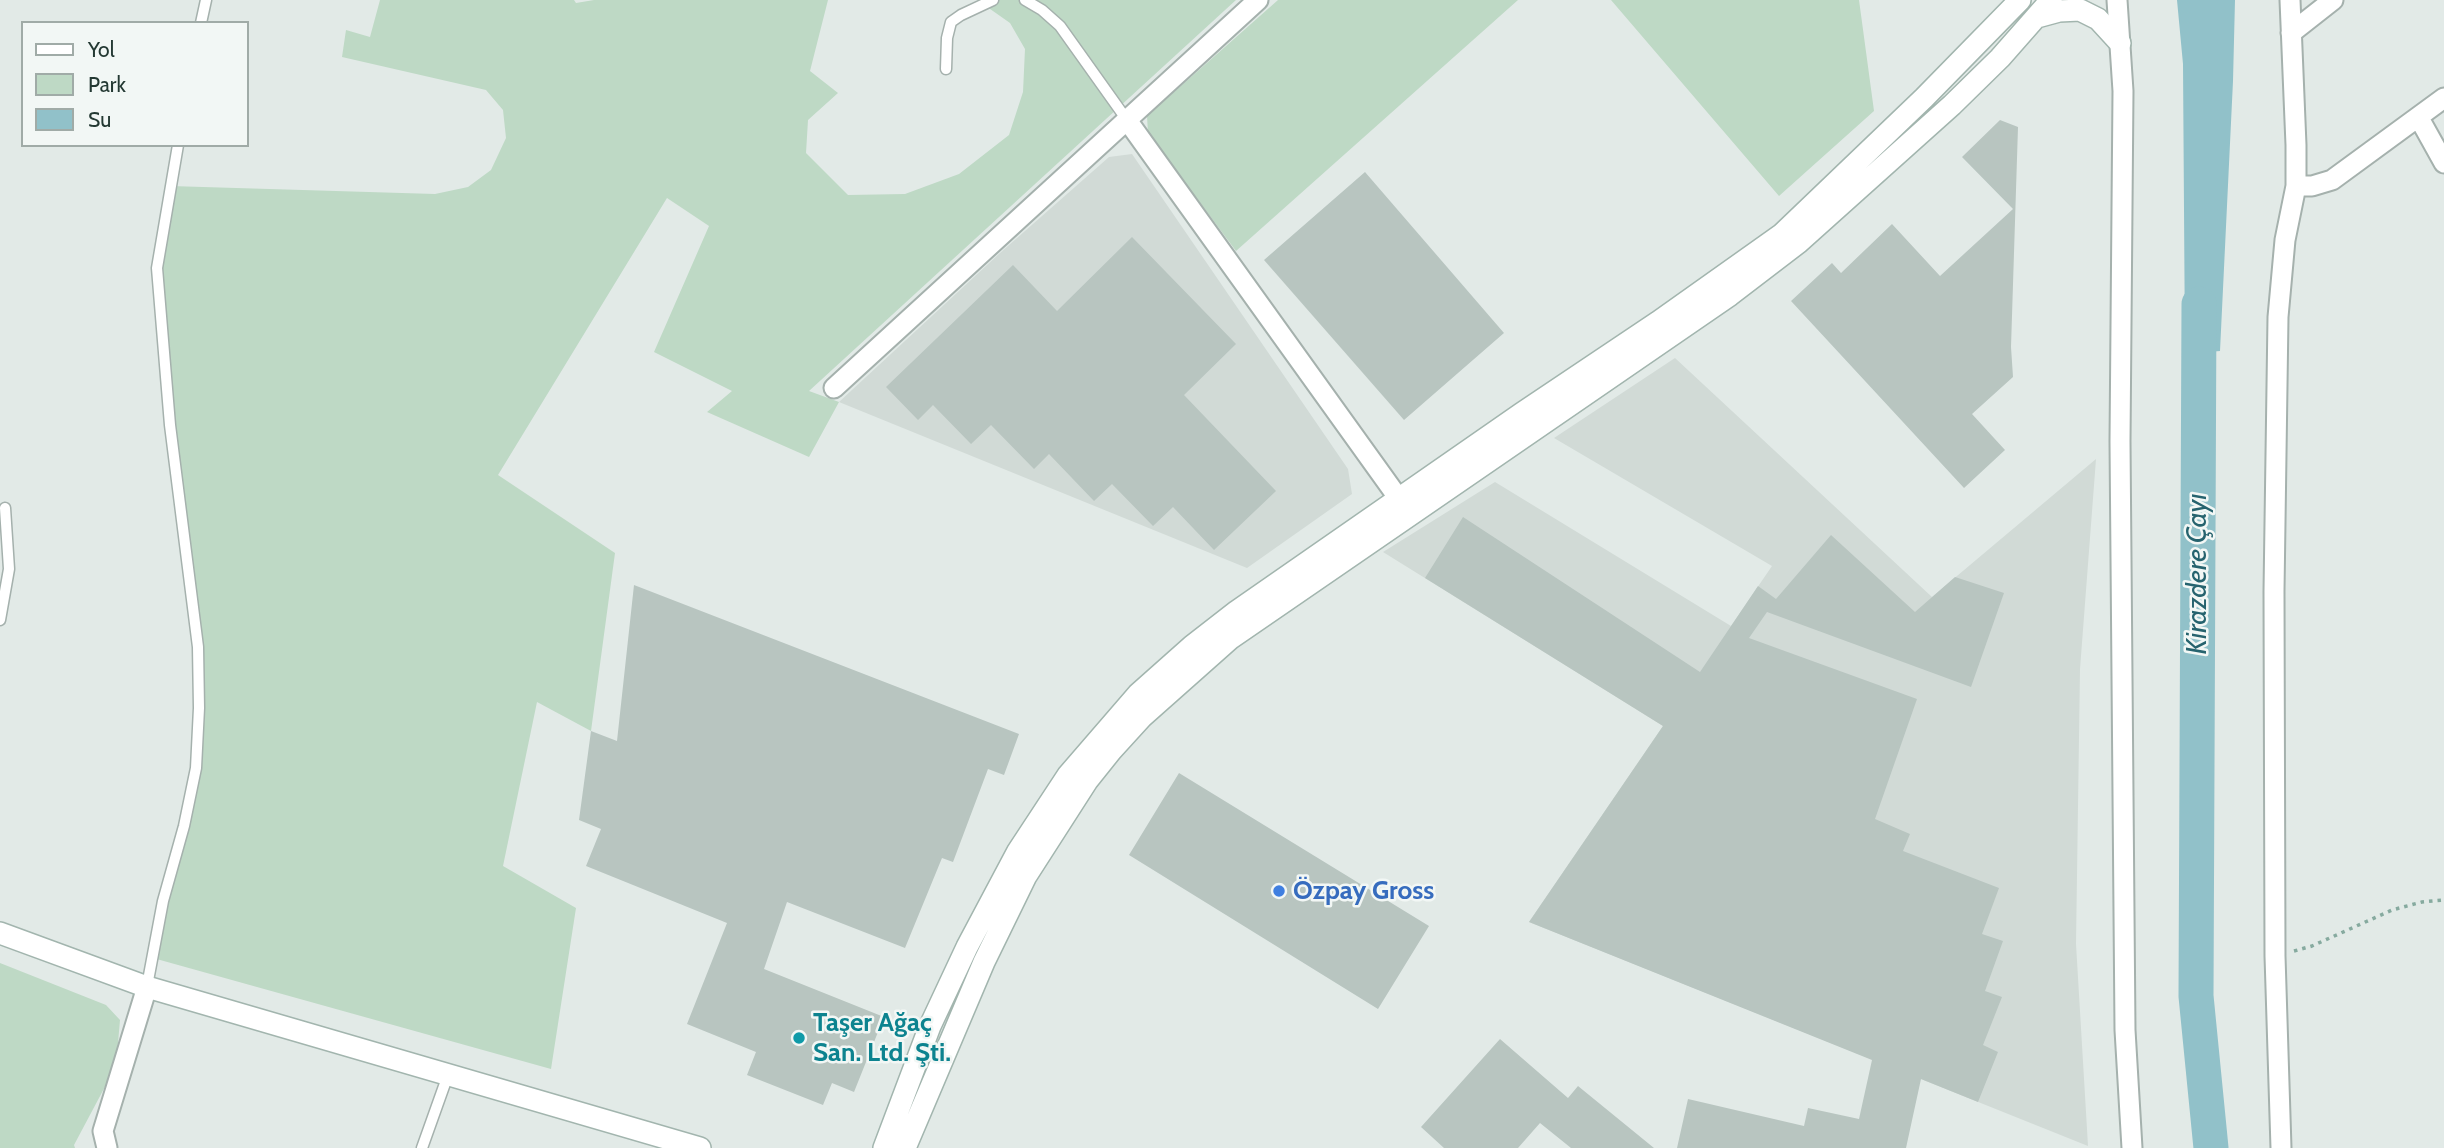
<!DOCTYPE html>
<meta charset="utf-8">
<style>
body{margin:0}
#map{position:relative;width:2444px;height:1148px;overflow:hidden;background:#e2eae7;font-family:Cabin,sans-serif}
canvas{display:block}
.legend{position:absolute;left:21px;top:21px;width:228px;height:126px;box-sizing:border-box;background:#f2f7f5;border:2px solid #a0aba7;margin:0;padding:9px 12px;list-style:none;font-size:21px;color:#243933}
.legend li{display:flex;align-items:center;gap:14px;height:35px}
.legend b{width:35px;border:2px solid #a0aba7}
</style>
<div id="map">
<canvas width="2444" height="1148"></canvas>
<ul class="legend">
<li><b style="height:9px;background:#fff"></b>Yol</li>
<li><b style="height:19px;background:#bed9c5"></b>Park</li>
<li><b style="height:19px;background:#91c1c9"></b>Su</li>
</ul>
</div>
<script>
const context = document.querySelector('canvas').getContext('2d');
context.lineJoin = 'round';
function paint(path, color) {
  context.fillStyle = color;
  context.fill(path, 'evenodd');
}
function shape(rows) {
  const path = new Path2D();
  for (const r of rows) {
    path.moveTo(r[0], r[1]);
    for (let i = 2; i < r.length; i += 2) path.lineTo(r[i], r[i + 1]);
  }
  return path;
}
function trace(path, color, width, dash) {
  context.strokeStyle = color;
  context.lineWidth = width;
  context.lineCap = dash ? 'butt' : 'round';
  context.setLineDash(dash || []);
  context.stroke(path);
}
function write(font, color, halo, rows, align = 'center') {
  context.font = font + ' Cabin,sans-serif';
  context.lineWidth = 5;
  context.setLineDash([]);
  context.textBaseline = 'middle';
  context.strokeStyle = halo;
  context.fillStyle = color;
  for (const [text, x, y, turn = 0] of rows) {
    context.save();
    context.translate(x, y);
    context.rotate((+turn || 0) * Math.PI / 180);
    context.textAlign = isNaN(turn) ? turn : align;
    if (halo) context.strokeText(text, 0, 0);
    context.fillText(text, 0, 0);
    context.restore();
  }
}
paint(shape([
 [1132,154,1348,469,1352,494,1247,568,839,402,1000,253,1109,157],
 [1675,358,1932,597,2096,459,2080,669,2076,944,2088,1146,1529,922,1663,726,1383,552,1495,482,1731,626,1772,566,1554,438]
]), '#d1dad6');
paint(shape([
 [380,0,574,0,576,3,594,0,828,0,810,71,838,93,808,120,806,153,848,195,905,194,959,174,1009,135,1023,92,1025,49,1010,23,983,4,993,0,1236,0,809,391,839,402,809,457,707,412,732,391,654,352,709,226,667,198,498,475,615,553,591,731,537,702,503,866,576,908,551,1069,153,958,196,768,198,647,157,268,170,186,435,194,468,187,491,170,506,138,503,110,486,90,342,57,346,30,370,37],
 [1278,0,1518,0,1236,251,1148,133,1147,116],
 [1611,0,1859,0,1874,111,1779,196],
 [0,963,106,1005,120,1020,116,1066,74,1145,75,1148,0,1148]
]), '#bed9c5');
paint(shape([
 [2177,0,2235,0,2233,81,2220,351,2185,354,2183,64]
]), '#91c1c9');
trace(shape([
 [2199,304,2196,996,2211,1148]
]), '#91c1c9', 35);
paint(shape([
 [2000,120,2018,127,2011,347,2013,377,1972,414,2005,450,1964,488,1791,301,1832,263,1841,273,1892,224,1940,276,2013,209,1962,157],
 [1365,172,1504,333,1404,420,1264,260],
 [1132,237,1236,344,1184,395,1276,491,1214,550,1173,507,1153,526,1112,484,1094,501,1049,454,1034,469,991,425,971,444,933,405,918,420,886,387,1013,265,1057,311],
 [1463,517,1700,672,1758,586,1776,599,1831,535,1915,612,1955,577,2004,593,1971,687,1767,612,1749,638,1917,699,1875,819,1910,834,1903,851,1999,888,1982,934,2003,941,1985,991,2002,997,1983,1045,1998,1052,1978,1102,1921,1079,1906,1148,1677,1148,1688,1099,1804,1126,1808,1108,1859,1119,1872,1060,1529,922,1663,726,1425,578],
 [634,585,1019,734,1004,775,988,769,953,862,942,858,905,948,787,902,764,969,884,1017,854,1092,832,1083,823,1105,747,1075,756,1052,687,1024,727,923,586,866,601,829,579,820,591,731,617,741],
 [1179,773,1429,926,1378,1009,1129,855],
 [1500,1039,1568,1098,1578,1086,1654,1148,1571,1148,1540,1123,1518,1148,1444,1148,1421,1127]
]), '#b8c5c0');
const service = shape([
 [1025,0,1042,10,1060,26,1127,120],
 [201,23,206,0],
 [946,69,947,38,951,22,961,15,993,0],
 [0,620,9,569,5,508],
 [147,986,163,901,184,826,196,768,199,708,198,647,170,425,157,268,178,145],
 [422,1148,448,1075]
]);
const minor = shape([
 [2117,0,2123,91,2120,441,2125,1030,2132,1148],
 [2290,0,2296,145,2296,186,2312,186,2332,180,2444,98],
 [2291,33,2333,0],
 [2419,118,2444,163],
 [1127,120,1407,510],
 [834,388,1258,0],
 [107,1148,103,1131,147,987],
 [2281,1148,2275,956,2274,591,2278,317,2285,240,2296,186]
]);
const secondary = shape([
 [2037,17,2059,11,2080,10,2098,19,2120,43],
 [0,933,147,987,700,1148],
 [884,1148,930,1026,967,947,1018,851,1068,775,1138,694,1192,646,1237,611,1522,413,1658,322,1782,234,1924,98,2020,0],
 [905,1148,984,962,1026,876,1087,781,1111,751,1142,717,1231,638,1730,295,1798,243,1952,105,2000,58,2051,0]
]);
trace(service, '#a5b1ad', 13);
trace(minor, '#a5b1ad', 23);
trace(secondary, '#a2b5ae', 24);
trace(shape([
 [2294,951,2312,946,2392,910,2422,902,2444,900]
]), '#86aa9f', 3.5, [3.5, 5]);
trace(service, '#fff', 10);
trace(minor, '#fff', 19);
trace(secondary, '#fff', 21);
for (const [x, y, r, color] of [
 [1279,891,7,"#3f7fe0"],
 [799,1038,7,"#0f9aa8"]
]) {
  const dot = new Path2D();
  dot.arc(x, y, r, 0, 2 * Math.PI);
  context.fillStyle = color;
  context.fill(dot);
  trace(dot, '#f2f7f5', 2.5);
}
write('bold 26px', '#366cbe', '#f2f7f5', [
 ["Özpay Gross",1293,891]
], 'left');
write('bold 26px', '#0d838f', '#f2f7f5', [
 ["Taşer Ağaç",813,1023],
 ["San. Ltd. Şti.",813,1053]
], 'left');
write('italic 28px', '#26636e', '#f2f7f5', [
 ["Kirazdere Çayı",2198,574,-90]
]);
</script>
